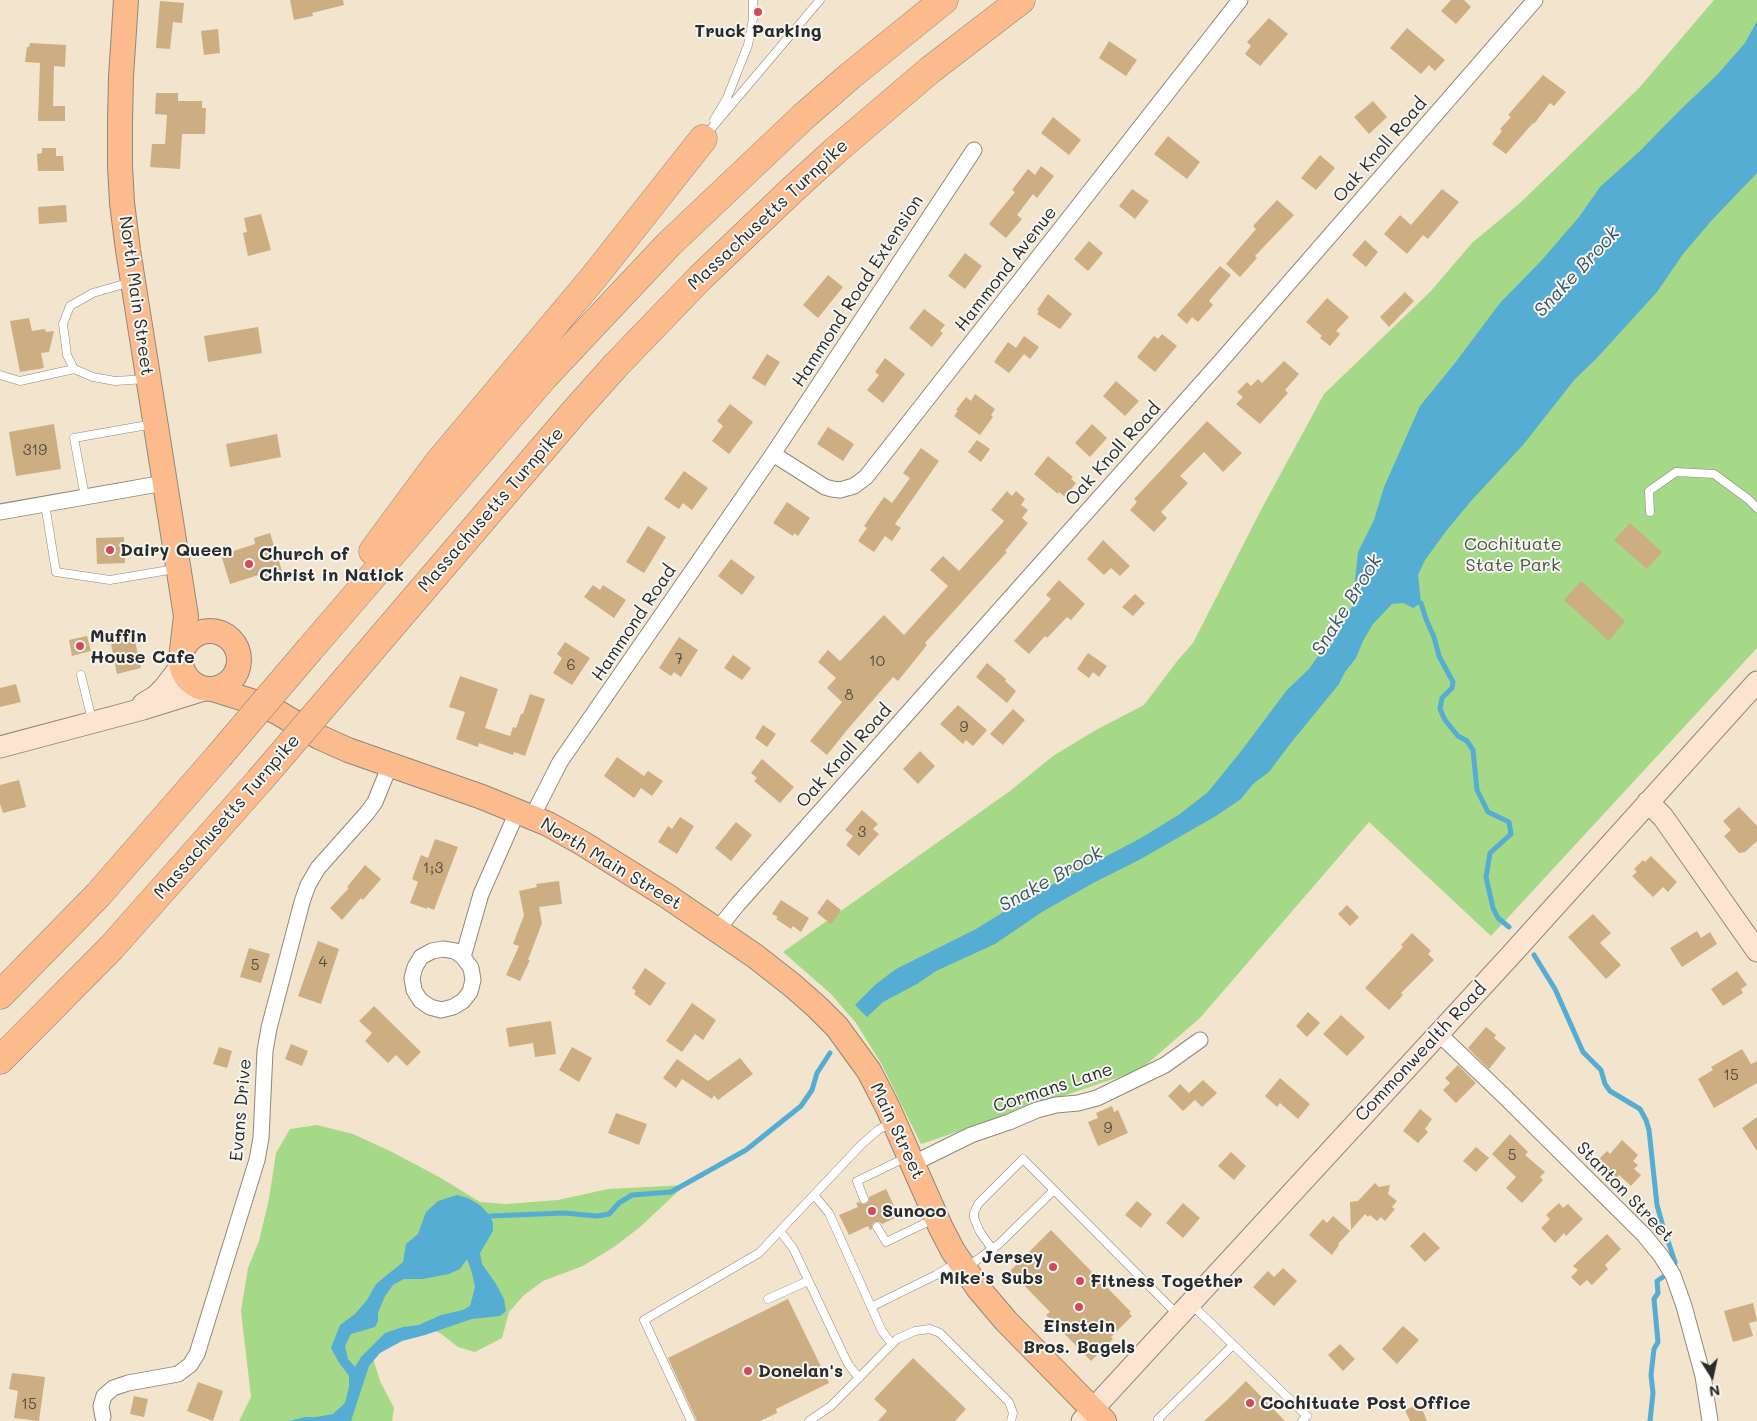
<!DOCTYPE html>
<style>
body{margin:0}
#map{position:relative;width:1757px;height:1421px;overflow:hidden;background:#f3e4cd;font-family:Mali,sans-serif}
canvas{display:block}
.north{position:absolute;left:1687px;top:1351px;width:50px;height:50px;-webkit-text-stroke:4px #f6f6f2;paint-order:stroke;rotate:170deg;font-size:14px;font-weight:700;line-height:20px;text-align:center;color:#2b2b2b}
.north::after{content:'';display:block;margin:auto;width:18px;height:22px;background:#2b2b2b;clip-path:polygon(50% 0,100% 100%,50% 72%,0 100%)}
</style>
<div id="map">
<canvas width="1757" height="1421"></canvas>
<div class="north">N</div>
</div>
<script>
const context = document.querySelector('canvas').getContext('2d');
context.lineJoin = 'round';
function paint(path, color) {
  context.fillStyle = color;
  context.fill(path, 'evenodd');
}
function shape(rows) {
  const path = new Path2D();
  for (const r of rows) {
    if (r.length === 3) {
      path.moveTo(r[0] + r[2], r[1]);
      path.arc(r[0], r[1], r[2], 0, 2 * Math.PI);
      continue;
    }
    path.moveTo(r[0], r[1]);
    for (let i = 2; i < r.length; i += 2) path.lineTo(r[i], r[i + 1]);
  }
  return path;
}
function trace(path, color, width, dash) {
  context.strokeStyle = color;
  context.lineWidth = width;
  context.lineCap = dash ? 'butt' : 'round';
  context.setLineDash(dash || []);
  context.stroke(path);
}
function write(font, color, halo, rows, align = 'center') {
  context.font = font + ' Mali,sans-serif';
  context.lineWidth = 4;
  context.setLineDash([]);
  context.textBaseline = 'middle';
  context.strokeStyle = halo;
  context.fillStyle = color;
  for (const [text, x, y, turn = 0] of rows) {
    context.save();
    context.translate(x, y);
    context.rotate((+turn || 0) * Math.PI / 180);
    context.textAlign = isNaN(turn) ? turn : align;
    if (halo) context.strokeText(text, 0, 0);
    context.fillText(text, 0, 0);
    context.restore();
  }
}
paint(shape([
 [1714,0,1757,0,1757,648,1491,936,1369,822,1200,1018,1140,1070,921,1144,881,1063,856,1023,831,994,783,952,1010,791,1053,756,1096,730,1144,705,1178,660,1193,643,1261,510,1324,394,1430,292,1472,243,1520,203,1639,88],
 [317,1125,353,1134,392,1152,441,1178,480,1202,506,1204,558,1200,608,1189,685,1185,640,1227,614,1247,583,1266,543,1281,524,1295,509,1312,502,1338,475,1352,458,1347,440,1333,419,1325,370,1349,380,1381,394,1408,392,1421,239,1421,251,1397,241,1311,248,1268,259,1241,269,1199,276,1153,290,1129]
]), '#a5d887');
paint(shape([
 [1757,21,1757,173,1712,220,1683,254,1657,292,1596,359,1575,379,1523,445,1471,501,1447,530,1425,560,1418,575,1421,603,1413,608,1403,603,1392,604,1373,624,1363,641,1356,658,1345,672,1339,684,1290,744,1269,772,1253,784,1241,799,1216,816,1139,860,1095,882,1042,912,995,944,936,971,917,984,883,1002,867,1017,855,1005,876,984,896,969,976,929,1023,900,1141,838,1180,814,1208,792,1242,750,1287,690,1309,669,1352,607,1358,552,1374,520,1384,487,1420,406,1455,363,1500,303,1541,261,1579,217,1600,187,1640,151,1680,110,1717,75,1745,43],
 [457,1195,468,1198,481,1206,490,1216,493,1223,493,1231,480,1253,482,1264,496,1284,504,1299,506,1311,500,1316,472,1319,425,1335,402,1341,380,1353,369,1366,351,1421,289,1421,305,1417,317,1417,333,1414,345,1403,349,1387,349,1376,338,1361,331,1348,340,1325,355,1314,367,1300,376,1284,403,1262,406,1244,418,1234,426,1212,438,1201],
 [467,1259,472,1273,475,1287,470,1306,463,1310,441,1315,419,1325,403,1327,385,1333,361,1357,355,1367,348,1359,345,1346,351,1334,375,1327,378,1321,378,1313,385,1296,393,1285,404,1279,423,1279,449,1274,460,1269]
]), '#56add3');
trace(shape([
 [1421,603,1426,619,1434,637,1439,656,1453,682,1452,688,1442,698,1440,709,1445,720,1458,736,1467,741,1473,750,1477,790,1488,812,1509,822,1511,834,1490,853,1486,877,1493,908,1498,918,1509,927],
 [1534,955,1555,989,1583,1052,1601,1070,1605,1084,1610,1091,1640,1109,1646,1120,1649,1130,1657,1205,1662,1223,1675,1262,1674,1267],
 [485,1218,490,1216,564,1213,597,1216,609,1214,619,1203,632,1195,671,1192,746,1150,801,1106,812,1090,817,1073,830,1053],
 [1650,1421,1653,1393,1651,1375,1654,1349,1658,1342,1654,1299,1658,1293,1657,1281,1663,1277]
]), '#56add3', 5);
paint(shape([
 [290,0,343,0,344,5,312,13,313,16,294,20],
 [1451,0,1464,0,1471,7,1456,24,1441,11],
 [160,1,184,3,182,23,173,22,170,49,156,48],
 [1269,18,1288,34,1260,66,1245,54,1251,46,1247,42],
 [1407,28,1445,60,1435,71,1429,65,1421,74,1390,48],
 [218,29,220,53,204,55,201,31],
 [1109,41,1137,60,1126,76,1099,58],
 [30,43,66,45,65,67,54,66,53,106,65,106,65,121,38,121,40,63,25,62,27,47,29,47],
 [1543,75,1566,92,1554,106,1550,103,1534,124,1533,123,1506,154,1492,144,1502,131,1500,129,1511,117,1508,115],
 [156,93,178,93,178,101,202,101,202,108,206,108,205,134,182,134,180,169,150,167,152,144,165,144,167,115,155,114],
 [1373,101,1387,117,1369,134,1354,117],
 [1053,117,1081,140,1069,155,1041,133],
 [1168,136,1200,162,1187,179,1154,154],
 [42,148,56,148,56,156,63,156,64,171,38,171,37,154,42,153],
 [1320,155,1335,168,1316,190,1301,178],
 [1041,166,1054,176,1037,198,1033,194,1017,215,1022,219,1006,238,989,224,1015,192,1012,190,1028,169,1035,175],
 [1132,189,1149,201,1135,219,1119,206],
 [1442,189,1459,202,1428,239,1423,235,1407,254,1384,234,1400,215,1411,225],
 [1277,200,1294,215,1255,256,1257,258,1240,277,1226,264,1256,229,1253,226],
 [66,205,67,222,39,224,38,207],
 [261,214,271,250,248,256,243,233,247,232,244,218],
 [1365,240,1378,252,1366,267,1352,255],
 [1089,241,1103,253,1088,271,1074,259],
 [965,253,982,266,965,289,948,276],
 [1220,266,1231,275,1209,301,1213,305,1198,322,1192,317,1187,324,1177,315],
 [828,275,843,287,818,318,803,305],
 [1405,292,1414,301,1389,327,1380,317],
 [1048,294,1072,314,1060,329,1037,314,1039,311,1037,310],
 [1327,298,1349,317,1336,331,1340,334,1330,346,1320,338,1322,336,1306,322],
 [924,309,945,325,940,331,943,333,932,347,909,328],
 [29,318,32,331,45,329,46,332,54,331,49,352,41,353,44,368,20,372,10,321],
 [258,327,262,353,208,362,204,336],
 [1162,334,1177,346,1155,372,1137,357,1154,336,1158,339],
 [1024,336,1039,347,1030,359,1024,354,1009,373,994,362,1008,342,1016,348],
 [767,354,780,362,765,386,752,378],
 [885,358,905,374,883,403,867,390,879,375,875,372],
 [1284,361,1299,374,1285,390,1288,393,1260,424,1236,404,1243,397,1237,392,1247,382,1251,386,1258,379,1262,383],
 [1116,381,1139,401,1125,416,1103,396],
 [975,394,995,409,991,415,993,417,980,435,954,416,958,411,956,410,966,397,971,401],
 [730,404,753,422,729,454,712,441,723,426,717,421],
 [1207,421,1242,453,1223,472,1204,452,1180,476,1188,483,1161,512,1167,518,1154,532,1130,510,1137,502,1134,499],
 [54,424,61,469,16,476,9,432],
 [1092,424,1107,438,1090,457,1075,443],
 [828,427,854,444,843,461,817,444],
 [277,434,281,457,230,467,226,444],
 [977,440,990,449,981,462,968,452],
 [921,448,939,461,895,524,901,528,892,541,885,536,874,552,858,541,867,528,864,526,884,497,892,503,910,478,903,473],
 [1048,456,1073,477,1071,479,1076,483,1065,497,1059,492,1058,494,1034,474],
 [684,471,708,488,692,510,683,503,679,509,664,499],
 [1007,491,1012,496,1016,491,1025,499,1021,505,1028,510,1022,518,1028,523,1005,551,1007,552,925,643,927,645,898,681,893,677,847,730,827,755,810,741,842,702,827,688,836,678,818,662,828,650,840,661,884,615,904,635,948,586,930,570,943,556,959,571,1004,521,991,510],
 [787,502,810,518,798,536,794,533,793,536,773,523],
 [1630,523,1662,552,1647,569,1614,540],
 [648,526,666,537,644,573,626,562],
 [270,533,283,574,266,579,265,573,230,584,221,555,255,544,254,538],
 [124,537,125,563,97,564,96,538],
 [1103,540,1130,566,1120,576,1111,568,1104,575,1087,559],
 [731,559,755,577,742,595,718,576],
 [1059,580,1085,604,1071,620,1067,617,1047,638,1045,636,1029,654,1014,641,1051,599,1046,595],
 [1581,581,1625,621,1609,641,1564,600],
 [593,585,600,590,603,585,626,600,614,618,584,597],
 [1135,594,1145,603,1133,616,1122,607],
 [133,632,141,668,117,674,111,644,116,643,114,636],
 [87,636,91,651,72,656,69,640],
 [679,637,698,650,681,677,674,672,671,676,659,668],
 [565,642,590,658,572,685,553,673,562,658,557,654],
 [1088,653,1107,666,1099,677,1093,672,1089,678,1077,669],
 [733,655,751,668,742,680,724,668],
 [987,663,1006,679,1005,681,1016,691,1007,703,976,677],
 [460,676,498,689,485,728,510,736,513,727,516,728,521,714,523,714,530,694,545,699,525,756,514,752,513,755,479,743,478,747,456,739,465,712,449,707],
 [16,684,21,702,0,707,0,688],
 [958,705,987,730,973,746,966,740,963,744,940,724],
 [1013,709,1025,720,1003,745,990,734],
 [763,725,776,734,767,747,755,738],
 [920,751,935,766,918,784,903,769],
 [617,757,644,776,648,771,663,781,652,796,641,788,634,798,604,776],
 [762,759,794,787,780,803,754,781,757,778,751,773],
 [19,780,26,807,3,813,0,804,0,785],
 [1739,807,1757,826,1757,841,1745,852,1739,853,1724,836,1731,830,1723,821],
 [862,810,878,824,873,829,879,834,859,856,846,845,853,836,845,830],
 [680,817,694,826,677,854,658,842,668,826,672,829],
 [736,822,752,835,731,861,715,848],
 [435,839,458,847,434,910,427,907,427,909,410,903,418,882,412,879,421,855,428,858],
 [1651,856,1677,882,1668,892,1663,887,1653,897,1632,876,1637,872,1634,869,1643,860,1645,862],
 [365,865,381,879,363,900,361,898,342,920,330,908,349,888,347,887],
 [559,881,562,904,539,907,542,923,528,960,530,960,520,981,506,975,519,946,513,944,524,915,519,891,537,887,536,884],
 [827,899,841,910,831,924,817,913],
 [781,900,809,918,801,932,793,926,791,929,776,919,778,917,772,914],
 [1347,905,1359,917,1350,926,1338,914],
 [1593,914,1611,933,1600,943,1621,965,1606,979,1568,937],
 [1697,931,1701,938,1710,932,1717,944,1682,967,1670,948],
 [1412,933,1431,951,1428,954,1434,960,1401,993,1403,995,1389,1010,1365,988,1403,947,1401,945],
 [318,941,339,949,321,1004,298,996],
 [249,948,270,954,261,983,240,977],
 [645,968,666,983,650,1006,634,994,636,991,632,988],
 [1737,971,1747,985,1741,989,1743,993,1723,1006,1711,989],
 [692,1003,716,1020,703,1040,695,1034,682,1052,666,1041],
 [374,1006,421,1052,407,1066,396,1055,388,1063,365,1041,372,1033,359,1021],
 [1308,1012,1320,1023,1307,1037,1296,1026],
 [1341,1015,1365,1037,1347,1056,1323,1034],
 [551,1021,556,1054,535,1057,533,1043,509,1047,506,1028],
 [1486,1027,1496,1035,1494,1038,1506,1048,1489,1069,1468,1048],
 [291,1044,308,1051,302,1066,285,1059],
 [219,1047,232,1051,227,1068,213,1064],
 [572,1047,592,1058,579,1082,559,1070],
 [1742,1049,1751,1064,1757,1061,1757,1083,1714,1108,1698,1079,1713,1070,1711,1067],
 [740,1058,753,1074,718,1100,714,1095,712,1099,682,1079,676,1088,663,1078,677,1059,708,1081],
 [1458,1065,1476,1083,1456,1103,1443,1090,1450,1083,1445,1078],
 [1280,1078,1310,1104,1298,1119,1280,1103,1277,1107,1265,1096],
 [1203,1080,1217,1093,1202,1107,1195,1100,1183,1111,1168,1096,1180,1084,1189,1093],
 [1112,1106,1114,1112,1118,1110,1128,1133,1098,1146,1088,1122,1098,1118,1096,1113],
 [1420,1109,1432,1119,1425,1129,1428,1132,1418,1143,1403,1131],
 [616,1113,647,1124,639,1145,608,1133],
 [1757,1117,1757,1151,1742,1128],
 [1510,1134,1528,1152,1525,1155,1545,1172,1540,1177,1543,1180,1522,1203,1506,1188,1516,1177,1492,1154],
 [1622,1140,1638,1155,1633,1161,1638,1165,1634,1169,1641,1175,1631,1186,1619,1175,1616,1178,1597,1161,1607,1151,1610,1154],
 [1476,1147,1489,1158,1476,1172,1463,1161],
 [1231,1152,1246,1166,1234,1180,1218,1166],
 [1375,1183,1379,1187,1390,1185,1388,1194,1397,1201,1392,1207,1395,1209,1385,1221,1381,1217,1377,1221,1370,1215,1368,1217,1365,1214,1351,1230,1350,1202,1358,1201],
 [886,1189,899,1216,882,1224,879,1222,875,1222,872,1225,872,1229,870,1230,868,1226,849,1235,839,1215,858,1207,856,1203,859,1202,863,1204,866,1204,869,1200,869,1197],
 [1137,1201,1152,1214,1141,1228,1125,1215],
 [1183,1203,1200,1218,1183,1238,1166,1223],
 [1559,1203,1563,1208,1568,1204,1583,1219,1566,1236,1564,1233,1555,1243,1541,1228,1550,1219,1546,1215],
 [1333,1216,1350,1231,1338,1244,1339,1245,1332,1255,1309,1235,1323,1219,1327,1223],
 [1051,1230,1131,1312,1129,1313,1132,1316,1111,1337,1113,1339,1091,1361,1046,1315,1050,1312,1010,1271],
 [1424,1232,1440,1248,1425,1262,1410,1246],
 [1607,1234,1621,1249,1605,1265,1608,1269,1592,1285,1587,1280,1580,1286,1571,1277,1578,1270,1573,1266],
 [1283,1268,1297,1281,1274,1306,1253,1287,1268,1271,1274,1277],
 [788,1299,829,1383,776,1409,777,1413,760,1421,697,1421,668,1358],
 [1753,1303,1757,1321,1749,1323,1753,1336,1733,1342,1724,1311],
 [1403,1326,1419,1340,1397,1364,1382,1349],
 [1340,1344,1355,1359,1343,1371,1328,1355],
 [913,1358,966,1409,955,1421,878,1421,887,1411,874,1399],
 [12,1373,45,1377,39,1421,14,1418,18,1391,9,1389],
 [1246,1381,1285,1421,1204,1421,1225,1402],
 [198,1382,223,1391,213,1421,187,1411],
 [134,1396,148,1399,144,1417,130,1414],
 [1420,1404,1427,1421,1410,1421,1405,1410]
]), '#cdad82');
const lane = shape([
 [714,120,727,98,748,45,753,19,753,0],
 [705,136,820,0],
 [131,282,93,293,70,306,63,324,67,355,74,369,93,377,115,381,146,379],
 [0,375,20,381,74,369],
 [85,497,74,438,153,424],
 [45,504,56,572,110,580,175,569],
 [1650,512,1649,491,1676,472,1714,474,1748,499,1757,508],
 [81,675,92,720],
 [814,1195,829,1213,882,1331,892,1344],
 [864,1199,857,1181,907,1157],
 [877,1227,886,1242,934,1219],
 [780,1231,793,1248,848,1364,859,1378],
 [993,1250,980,1232,974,1218,974,1213,978,1204,1023,1159,1054,1190],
 [966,1268,999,1244,1054,1190,1178,1315],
 [768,1299,808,1281],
 [1192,1305,1307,1416,1302,1421],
 [871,1307,936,1275,958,1262],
 [691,1421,644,1320,759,1253,861,1145,878,1130,892,1122],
 [809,1421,831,1406,897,1339,915,1331,930,1329,940,1333,1009,1402,1013,1413,1011,1421],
 [1159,1421,1158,1419,1233,1345]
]);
const street = shape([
 [773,454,825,487,832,489,840,490,854,486,866,477,1240,0],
 [0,512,164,483],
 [532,817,560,762,773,454,974,150],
 [717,930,738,904,1221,361,1535,0],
 [463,957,455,951,443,949,432,951,421,957,415,967,412,978,414,990,420,1000,430,1007,441,1010,453,1007,463,1001,470,992,473,980,471,968,463,957,481,894,518,810],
 [1438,1033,1502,1094,1644,1235,1661,1256,1673,1275,1684,1306,1703,1376,1710,1421],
 [912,1164,971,1135,1009,1122,1037,1110,1056,1105,1078,1103,1097,1098,1165,1065,1200,1040],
 [103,1417,101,1406,104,1396,113,1388,128,1383,178,1374,190,1365,197,1354,257,1160,261,1138,265,1051,269,1028,302,902,308,885,318,868,367,813,375,802,390,765]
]);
const secondary = shape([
 [143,704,156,696,164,688,177,671,181,663],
 [0,747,143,709,207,689],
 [1648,802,1663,817,1757,951],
 [1082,1421,1510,956,1757,682]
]);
const primary = shape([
 [126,0,121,77,120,122,120,165,122,203,128,250,186,616,182,650],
 [210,660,29],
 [213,689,254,702,277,712,319,737,348,750,482,797,548,824,582,843,667,896,755,956,792,985,817,1007,837,1027,869,1071,888,1108,941,1228,953,1251,978,1288,1006,1321,1104,1421]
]);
const highway = shape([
 [373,551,438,463,594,277,703,139],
 [310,649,543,378,669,244,803,117,850,76,944,0],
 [348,677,575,411,617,364,701,277,791,191,836,150,930,70,1021,0],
 [0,995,98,895,219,756],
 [0,1060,111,948,259,781]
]);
trace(lane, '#8f887c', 9);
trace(street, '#8f887c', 17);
trace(secondary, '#8f887c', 23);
trace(primary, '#8f887c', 26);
trace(highway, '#8f887c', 29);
trace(lane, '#fff', 8);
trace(street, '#fff', 15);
trace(secondary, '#fde4d1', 21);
trace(primary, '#fbbb8c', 24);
trace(highway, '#fbbb8c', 28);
const highwayBridge = shape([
 [219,756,310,649],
 [259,781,348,677]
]);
trace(highwayBridge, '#8f887c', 29, []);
trace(highwayBridge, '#fbbb8c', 28);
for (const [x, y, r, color] of [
 [758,12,5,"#d1495b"],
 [110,550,5,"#d1495b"],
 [249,564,5,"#d1495b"],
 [80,646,5,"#d1495b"],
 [872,1211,5,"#d1495b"],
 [1053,1267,5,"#d1495b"],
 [1080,1281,5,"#d1495b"],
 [1079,1307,5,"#d1495b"],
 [748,1371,5,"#d1495b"],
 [1250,1403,5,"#d1495b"]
]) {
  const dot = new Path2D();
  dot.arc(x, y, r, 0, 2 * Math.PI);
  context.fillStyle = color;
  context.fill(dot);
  trace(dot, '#f6f6f2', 2);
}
write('15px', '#544c41', null, [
 ["319",35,450],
 ["7",679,659],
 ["10",877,661],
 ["6",571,665],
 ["8",849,695],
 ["9",964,727],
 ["3",862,832],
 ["1;3",433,868],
 ["4",323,962],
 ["5",255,965],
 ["15",1731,1075],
 ["9",1108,1128],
 ["5",1512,1155],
 ["15",29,1404]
]);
write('bold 18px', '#2b2b2b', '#f6f6f2', [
 ["Truck Parking",758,31,"center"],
 ["Dairy Queen",120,550],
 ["Church of",259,554],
 ["Christ in Natick",259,575],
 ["Muffin",90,636],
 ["House Cafe",90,657],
 ["Sunoco",882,1211],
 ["Jersey",1043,1257,"right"],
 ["Mike's Subs",1043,1278,"right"],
 ["Fitness Together",1090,1281],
 ["Einstein",1079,1326,"center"],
 ["Bros. Bagels",1079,1347,"center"],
 ["Donelan's",758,1371],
 ["Cochituate Post Office",1260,1403]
], 'left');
write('18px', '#2b2b2b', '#f6f6f2', [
 ["Oak Knoll Road",1380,150,-49],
 ["Massachusetts Turnpike",768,215,-43],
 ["Hammond Avenue",1006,269,-52],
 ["Hammond Road Extension",858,291,-57],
 ["North Main Street",136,296,82],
 ["Oak Knoll Road",1113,454,-48],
 ["Massachusetts Turnpike",491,510,-49],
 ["Hammond Road",634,623,-56],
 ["Oak Knoll Road",844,756,-48],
 ["Massachusetts Turnpike",227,817,-49],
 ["North Main Street",611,864,31],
 ["Commonwealth Road",1421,1052,-47],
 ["Cormans Lane",1053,1088,-18],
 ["Evans Drive",241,1110,-85],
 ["Main Street",897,1131,65],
 ["Stanton Street",1625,1192,46]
]);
write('18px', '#4a5642', '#f6f6f2', [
 ["Cochituate",1513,544],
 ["State Park",1513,565]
]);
write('italic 19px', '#3a5866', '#f6f6f2', [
 ["Snake Brook",1577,272,-47],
 ["Snake Brook",1347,605,-58],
 ["Snake Brook",1051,879,-29]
]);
</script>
